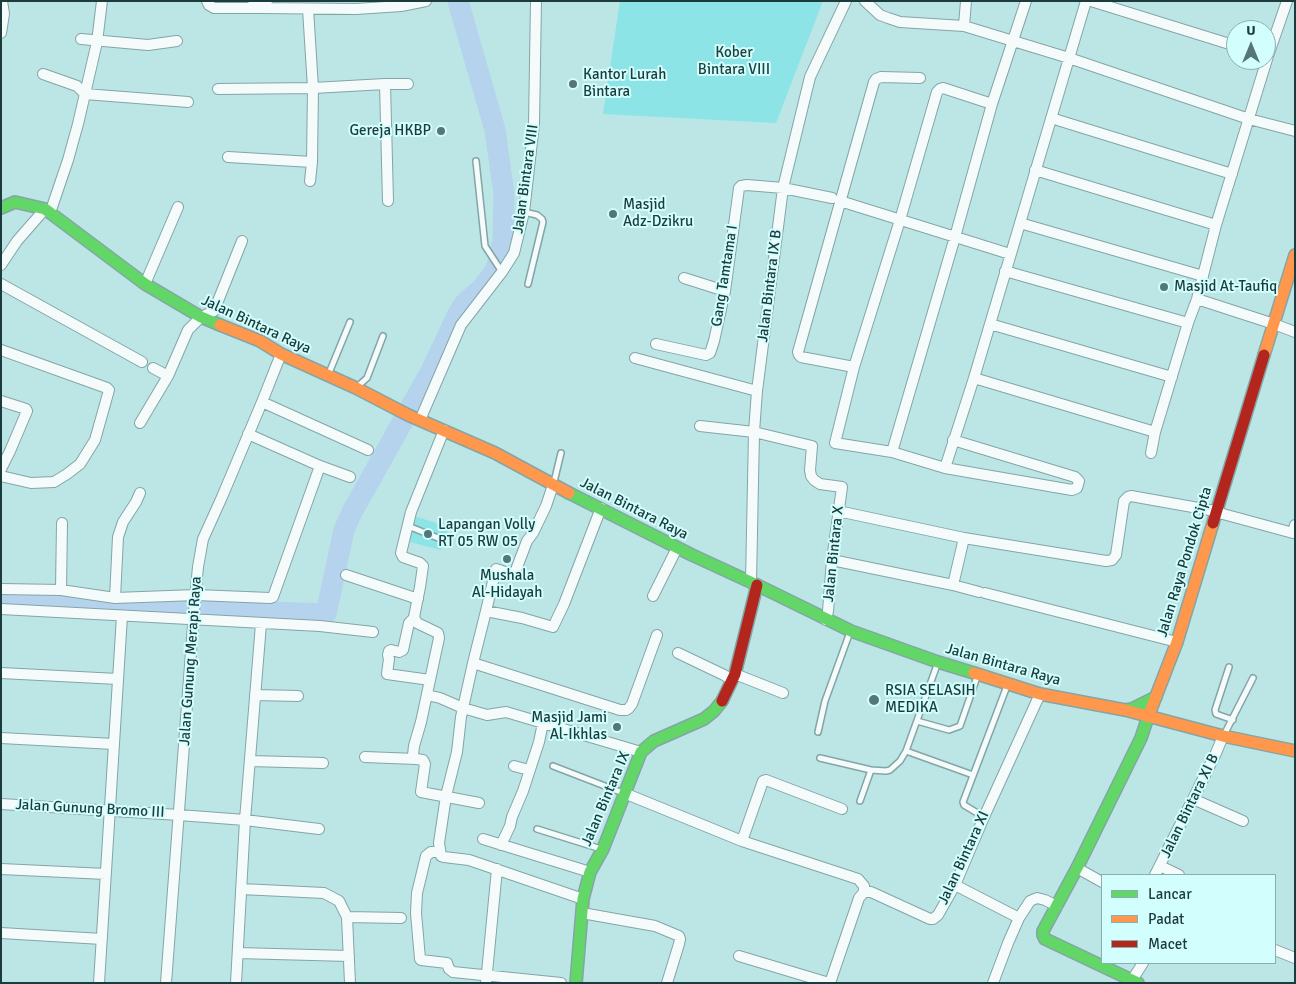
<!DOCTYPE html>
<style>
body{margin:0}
#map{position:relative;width:1296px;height:984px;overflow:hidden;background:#bce5e6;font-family:Signika,sans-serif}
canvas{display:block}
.frame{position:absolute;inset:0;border:2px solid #1c3b3c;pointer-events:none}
.legend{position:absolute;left:1101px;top:874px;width:175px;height:90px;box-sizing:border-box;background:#d2fefe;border:1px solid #89b0b0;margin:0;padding:6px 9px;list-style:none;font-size:15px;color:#1c3b3c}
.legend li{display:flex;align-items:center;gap:10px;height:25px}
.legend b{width:25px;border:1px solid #89b0b0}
.north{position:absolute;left:1226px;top:20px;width:50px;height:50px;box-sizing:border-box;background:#d2fefe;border:1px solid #89b0b0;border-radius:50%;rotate:0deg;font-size:14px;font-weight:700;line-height:20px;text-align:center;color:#1c3b3c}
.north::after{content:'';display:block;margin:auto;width:18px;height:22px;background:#547678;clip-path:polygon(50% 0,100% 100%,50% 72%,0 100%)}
</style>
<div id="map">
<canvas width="1296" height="984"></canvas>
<div class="frame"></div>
<ul class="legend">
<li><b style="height:6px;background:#63d668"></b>Lancar</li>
<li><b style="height:6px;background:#ff974d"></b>Padat</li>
<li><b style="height:6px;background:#b3261e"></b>Macet</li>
</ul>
<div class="north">U</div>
</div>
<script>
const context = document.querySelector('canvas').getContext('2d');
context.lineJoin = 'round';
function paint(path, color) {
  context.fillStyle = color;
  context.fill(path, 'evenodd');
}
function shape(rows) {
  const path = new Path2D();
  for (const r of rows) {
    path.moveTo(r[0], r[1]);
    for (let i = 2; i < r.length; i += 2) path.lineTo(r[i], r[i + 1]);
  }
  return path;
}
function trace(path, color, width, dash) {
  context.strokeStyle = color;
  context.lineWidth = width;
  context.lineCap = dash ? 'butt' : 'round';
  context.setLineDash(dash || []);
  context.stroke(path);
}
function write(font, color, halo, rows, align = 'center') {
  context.font = font + ' Signika,sans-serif';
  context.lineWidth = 4;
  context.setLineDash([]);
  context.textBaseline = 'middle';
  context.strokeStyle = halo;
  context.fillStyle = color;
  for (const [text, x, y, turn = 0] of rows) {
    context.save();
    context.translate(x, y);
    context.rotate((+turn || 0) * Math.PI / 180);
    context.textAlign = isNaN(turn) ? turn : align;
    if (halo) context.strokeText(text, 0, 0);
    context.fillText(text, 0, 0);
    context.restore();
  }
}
paint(shape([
 [620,1,823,1,776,123,603,114],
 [414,516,449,527,441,550,406,541]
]), '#8ce4e6');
trace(shape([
 [1,597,187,609,326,614,344,530,352,512,431,371,457,316,464,304,483,287,496,270,503,240,504,194,495,130,458,1]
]), '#b5d3ed', 21);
const lane = shape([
 [476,161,485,246,502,272],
 [524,212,537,215,542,219,543,222,528,284],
 [329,373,350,322],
 [358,386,367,378,383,336],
 [554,482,561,453],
 [408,526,438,538],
 [1229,667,1215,710,1216,714,1233,720],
 [917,721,949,730,960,726,977,677],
 [818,732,825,701,850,632],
 [1225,733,1253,678],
 [906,751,973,775],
 [820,758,871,770,886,771,890,770,900,761,906,751,937,665],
 [553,766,623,793],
 [860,801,871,770],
 [984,817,964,805,963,802,1007,686],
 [537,829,601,849]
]);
const street = shape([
 [207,1,209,5,214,8,262,8,267,1],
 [253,1,262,8,356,9,401,6,426,1],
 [865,1,880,15,888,18,900,22,964,26,1069,58,1249,119,1295,131],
 [1091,1,1236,46],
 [308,9,313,88,312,162,310,181],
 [964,26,966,1],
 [1,33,4,14,2,1],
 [81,39,148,45,177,41],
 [43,74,77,86,85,94,188,102],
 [385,84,388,201],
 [218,89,313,88,385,84,408,84],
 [1051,118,1232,174],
 [228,157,312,162],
 [1035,170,1216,225],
 [840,201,1010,254],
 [50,213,68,160,78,124,97,42,102,1],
 [1020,223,1203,276],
 [1,265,17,241,45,209],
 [1005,271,1188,323],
 [684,278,725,291],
 [1,284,142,362],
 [145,284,178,207],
 [1197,299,1274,324,1295,332],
 [990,324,1172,377],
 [656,344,706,355,710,353,714,341,725,291,739,188,741,186,747,185,783,188,832,198],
 [1,350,107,388,109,390,95,440,80,464,67,474,54,482,31,483,1,476],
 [635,358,757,391],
 [854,367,801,357,799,355,798,352,874,82,876,79,881,77,920,78],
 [153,368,168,376,188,330,201,317,214,311,242,241],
 [974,378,1155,432],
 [1,401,26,409,27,411,10,451,1,469],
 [262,402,368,450],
 [420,420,461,325,502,272,514,253,524,212,534,124,536,1],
 [140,423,168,376],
 [700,426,754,432,812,446,810,470,811,476,814,480,820,484,842,487,832,560,828,611,826,620],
 [444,430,411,512,401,553,403,557,420,563,423,566,420,587,414,617,417,623,438,633,439,638,421,722,414,746,413,755,416,759,423,760,425,764,421,792,479,803],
 [248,434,320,466,350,477],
 [953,440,1075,477,1079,481,1077,488,1072,490,945,468,892,452,835,443,854,367,900,220,937,92,940,89,943,88,992,104],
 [892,452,955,237,992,104,1026,1],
 [1151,453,1155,432,1188,323,1197,299,1216,225,1268,56,1287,1],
 [945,468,974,378,1086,1],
 [553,485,546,506,533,533,527,541,514,575,496,569,486,611,522,618,553,627,564,604,601,508],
 [838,511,964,538,1106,561,1112,560,1116,555,1124,501,1128,497,1131,496,1215,511,1223,514,1293,533,1295,525],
 [832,560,953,585,979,592],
 [346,575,418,599],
 [751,582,754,432,757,391,783,188,810,77,846,1],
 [953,585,964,538],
 [1,589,61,590,115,598,196,595,270,598,273,597,320,466],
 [61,590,62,523],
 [985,593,1177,642],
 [653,596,677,548],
 [115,598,118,537,123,522,136,502,140,493],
 [1,609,320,626,373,632],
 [414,618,409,623,403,650,399,652,391,650,389,651,388,655,389,659,387,674,430,680],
 [678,653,724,675,732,680],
 [473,663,486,611],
 [1,673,118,679],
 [735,674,783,693],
 [255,695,298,696],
 [427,695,440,698,463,708,487,715,506,712,641,752],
 [1,738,114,744],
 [365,757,416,759],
 [250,761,323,763],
 [514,766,529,770],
 [624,793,742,841,858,879,864,886,864,892],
 [1193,799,1243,821],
 [1,804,179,815,245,820,261,624],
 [483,839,590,872],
 [742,841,763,781,766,780,842,809],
 [501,845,510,826,512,817,523,791,539,742,543,723],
 [440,852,431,852,426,856,417,893,416,913,420,959,421,960,447,963,449,969,453,972,561,983],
 [1160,866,1179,875],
 [1077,868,1102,882],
 [1,869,106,874],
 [1155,875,1216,753,1223,736],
 [955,885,1019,918],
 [241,889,324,893,339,901,347,917,350,983],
 [583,899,469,860,444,857,441,856,439,843,446,796,457,752,461,717,473,663,620,710,626,710,629,708,632,704,657,635],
 [582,913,655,926,679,936,680,939,679,944,667,983],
 [347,917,401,918],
 [1,933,102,939],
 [1275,950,1295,958],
 [238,953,349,956],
 [739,956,829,983],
 [1132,980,1143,963],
 [99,983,122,616],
 [166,983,195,599,198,567,203,539,222,497,262,402,281,354],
 [236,983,245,820,319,829],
 [486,983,497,869],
 [830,983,859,898,864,892,871,892,930,919,933,919,938,915,955,885,984,817,1040,694],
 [993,983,1008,943,1019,918,1030,901,1037,898,1045,900,1057,906]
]);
const fast = shape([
 [1,208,15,202,45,209,145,284,201,317,220,325],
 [569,493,692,555,757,585,851,631,938,662,974,673],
 [1125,710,1132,709,1156,697],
 [576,983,583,899,590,872,603,849,641,752,654,741,704,719,714,711,722,701],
 [1138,983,1045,939,1043,935,1043,931,1077,868,1141,738,1148,717]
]);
const slow = shape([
 [220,325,260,341,281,354,356,388,408,415,495,453,569,493],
 [1264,355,1295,255],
 [974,673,1040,694,1125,710,1223,736,1295,751],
 [1148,717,1177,642,1213,523]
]);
const jam = shape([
 [1213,523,1264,355],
 [722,701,735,674,757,585]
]);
trace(lane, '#84a5a6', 8);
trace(street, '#84a5a6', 12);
trace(fast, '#84a5a6', 14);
trace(slow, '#84a5a6', 14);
trace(jam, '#84a5a6', 14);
trace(lane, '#f5fbfb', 5);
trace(street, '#f5fbfb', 10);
trace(fast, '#63d668', 11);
trace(slow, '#ff974d', 11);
trace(jam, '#b3261e', 11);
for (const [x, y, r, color] of [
 [573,84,5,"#547678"],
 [441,131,5,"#547678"],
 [613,214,5,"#547678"],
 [1164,287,5,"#547678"],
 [428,534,5,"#547678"],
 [507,559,5,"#547678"],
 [874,700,6,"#547678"],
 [617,727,5,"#547678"]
]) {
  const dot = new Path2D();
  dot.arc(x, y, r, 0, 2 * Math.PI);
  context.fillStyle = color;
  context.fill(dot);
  trace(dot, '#d2fefe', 2);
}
write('15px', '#224041', '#d2fefe', [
 ["Kober",734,53],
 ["Bintara VIII",734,70]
]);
write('15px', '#1c3b3c', '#d2fefe', [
 ["Kantor Lurah",583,75],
 ["Bintara",583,92],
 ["Gereja HKBP",431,131,"right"],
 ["Masjid",623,205],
 ["Adz-Dzikru",623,222],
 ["Masjid At-Taufiq",1174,287],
 ["Lapangan Volly",438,525],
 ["RT 05 RW 05",438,542],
 ["Mushala",507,576,"center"],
 ["Al-Hidayah",507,593,"center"],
 ["RSIA SELASIH",885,691],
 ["MEDIKA",885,708],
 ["Masjid Jami",607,718,"right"],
 ["Al-Ikhlas",607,735,"right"]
], 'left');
write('15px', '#1c3b3c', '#d2fefe', [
 ["Jalan Bintara VIII",526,179,-82],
 ["Gang Tamtama I",725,276,-81],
 ["Jalan Bintara IX B",770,286,-83],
 ["Jalan Bintara Raya",256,325,25],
 ["Jalan Bintara Raya",634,509,27],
 ["Jalan Bintara X",834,554,-84],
 ["Jalan Raya Pondok Cipta",1185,562,-73],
 ["Jalan Gunung Merapi Raya",191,661,-86],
 ["Jalan Bintara Raya",1003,665,16],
 ["Jalan Bintara IX",606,799,-67],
 ["Jalan Bintara XI B",1190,806,-64],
 ["Jalan Gunung Bromo III",90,809,3],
 ["Jalan Bintara XI",964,858,-65]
]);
</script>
